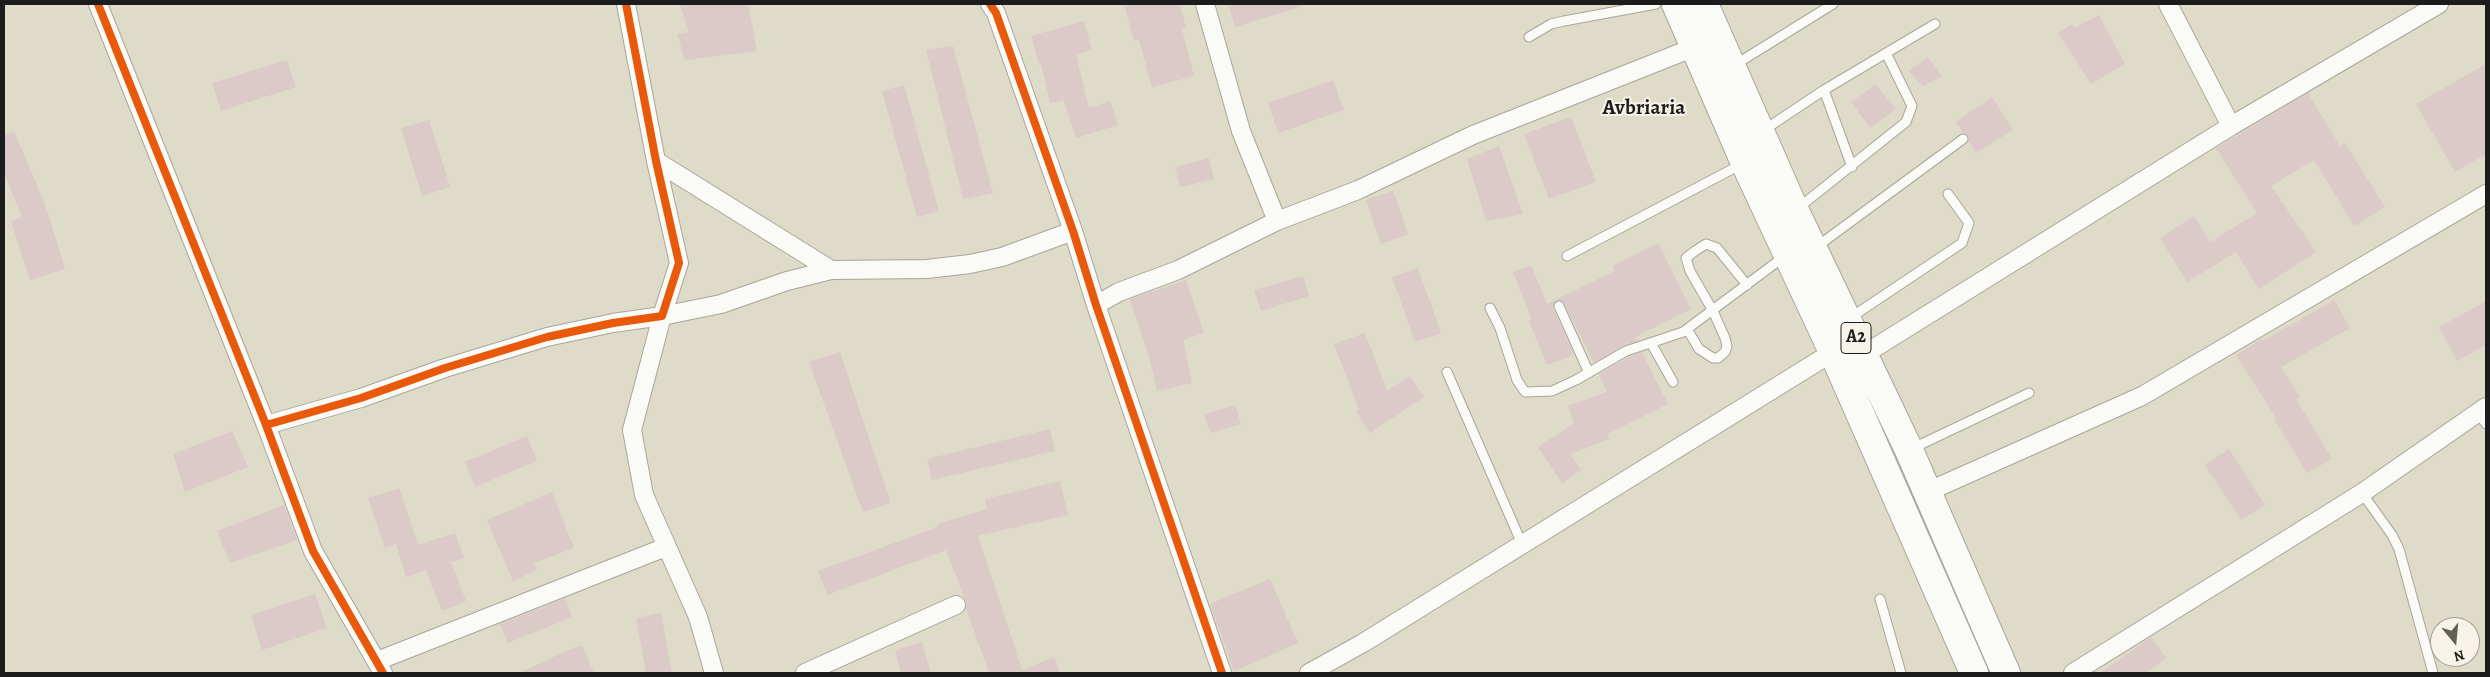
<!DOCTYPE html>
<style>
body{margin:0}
#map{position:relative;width:2490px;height:677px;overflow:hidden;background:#dedbc8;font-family:Alegreya,serif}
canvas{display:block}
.frame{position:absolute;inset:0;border:5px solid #1c1c1c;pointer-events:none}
.north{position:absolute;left:2430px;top:617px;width:50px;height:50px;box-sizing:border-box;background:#f7f3e8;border:1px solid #9f9d96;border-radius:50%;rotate:163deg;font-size:14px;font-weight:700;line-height:20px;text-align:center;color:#1c1c1c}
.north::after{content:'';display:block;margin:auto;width:18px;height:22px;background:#605f58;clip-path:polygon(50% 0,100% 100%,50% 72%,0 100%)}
</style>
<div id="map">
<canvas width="2490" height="677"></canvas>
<div class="frame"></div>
<div class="north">N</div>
</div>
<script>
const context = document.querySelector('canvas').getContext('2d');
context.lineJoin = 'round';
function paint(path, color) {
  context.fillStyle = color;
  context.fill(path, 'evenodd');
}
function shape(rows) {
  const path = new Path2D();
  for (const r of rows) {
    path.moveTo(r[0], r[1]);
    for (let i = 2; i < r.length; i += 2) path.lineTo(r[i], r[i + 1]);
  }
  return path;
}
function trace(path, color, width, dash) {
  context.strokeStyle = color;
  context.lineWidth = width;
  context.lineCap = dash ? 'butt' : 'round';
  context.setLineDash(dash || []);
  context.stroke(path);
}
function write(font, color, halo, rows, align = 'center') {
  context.font = font + ' Alegreya,serif';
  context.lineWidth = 4;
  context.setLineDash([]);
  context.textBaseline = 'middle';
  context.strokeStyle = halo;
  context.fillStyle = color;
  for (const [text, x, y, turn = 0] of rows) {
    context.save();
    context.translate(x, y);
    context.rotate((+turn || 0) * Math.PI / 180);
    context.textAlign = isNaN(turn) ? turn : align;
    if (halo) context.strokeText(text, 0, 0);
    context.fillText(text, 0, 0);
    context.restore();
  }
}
paint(shape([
 [680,4,748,4,757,51,685,60,677,34,689,32],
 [1124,4,1180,4,1186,28,1182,29,1194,76,1152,87,1139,40,1134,41],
 [1228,4,1300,4,1300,7,1235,27],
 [2099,15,2125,64,2091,84,2058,33,2072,24,2074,28],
 [1084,21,1092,50,1076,55,1089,108,1110,101,1118,125,1076,138,1064,100,1050,103,1041,64,1039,65,1031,36],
 [953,46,993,193,963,199,926,50],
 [1928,57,1942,76,1923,86,1908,71],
 [287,60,296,87,221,111,212,83],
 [2486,64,2486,154,2455,172,2416,104],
 [1333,80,1344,110,1278,133,1268,103],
 [1876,84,1896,109,1870,128,1851,102],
 [904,85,939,211,917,217,882,91],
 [2308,93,2340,146,2345,143,2385,207,2354,226,2314,160,2271,186,2316,252,2259,289,2236,252,2187,282,2160,238,2194,216,2210,242,2257,213,2216,148],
 [1992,97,2013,130,1976,153,1969,142,1968,136,1963,133,1956,122],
 [1571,117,1596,182,1549,199,1524,134],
 [429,120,450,187,422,196,401,128],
 [14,131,46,207,65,269,30,280,11,221,22,217,4,173,4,136],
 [1499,146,1523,214,1486,221,1467,159],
 [1209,158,1214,179,1180,187,1175,167],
 [1393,191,1408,234,1381,244,1366,200],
 [1658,243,1691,309,1635,337,1637,341,1623,346,1594,363,1564,303,1557,300,1554,303,1553,308,1574,355,1547,365,1529,321,1532,319,1513,272,1531,265,1547,304,1615,271,1612,266],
 [1418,268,1441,333,1415,342,1392,277],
 [1303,276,1309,296,1261,311,1254,290],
 [1186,280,1204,333,1183,340,1192,383,1157,391,1150,360,1130,299],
 [2334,300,2350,328,2281,367,2300,397,2296,399,2332,459,2307,473,2274,419,2276,418,2236,355,2262,339,2263,341],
 [2486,301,2486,345,2457,361,2439,327],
 [1365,333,1387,391,1410,376,1424,397,1370,433,1356,412,1359,410,1334,344],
 [840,352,891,503,863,512,809,362],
 [1642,352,1668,404,1607,434,1609,439,1570,454,1581,470,1562,483,1538,447,1574,423,1568,406,1607,392,1599,374,1629,357],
 [1235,405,1241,424,1210,433,1204,414],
 [1050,429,1055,451,932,480,927,459],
 [232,431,248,467,185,492,173,454],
 [527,436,537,461,475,487,465,462],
 [2229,449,2265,505,2241,520,2205,465],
 [1060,481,1068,515,978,536,1022,670,1054,657,1060,673,989,673,966,608,966,601,946,550,827,595,818,571,938,527,937,524,987,509,985,499],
 [399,488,418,545,455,533,464,558,451,562,466,601,442,611,426,570,406,577,396,544,385,548,368,498],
 [552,492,574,548,534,563,537,570,513,581,487,520],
 [284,505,297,540,230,563,217,531],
 [1270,579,1298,643,1234,671,1210,604],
 [315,594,327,628,262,650,251,615],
 [566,598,572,617,508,643,500,624],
 [661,613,672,673,646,673,636,618],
 [2151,637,2166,658,2146,673,2100,673],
 [922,642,931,673,901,673,895,650],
 [582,645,594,673,519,673,562,653]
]), '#dccac8');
const lane = shape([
 [1529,37,1551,24,1564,21,1656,4],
 [1733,66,1833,4],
 [1824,90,1852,167],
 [1764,130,1824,90,1935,24],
 [1797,209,1906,122,1912,106,1886,53],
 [1815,248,1963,139],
 [1567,256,1742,164],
 [1559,306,1589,373],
 [1490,308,1500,328,1517,380,1525,392,1552,391,1576,380,1626,351,1683,332,1785,256],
 [1850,318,1962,243,1969,223,1948,194],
 [1687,329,1699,349,1713,358,1718,358,1725,352,1727,346,1725,338,1713,311,1690,271,1686,258,1695,251,1706,244,1717,248,1747,285],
 [1651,343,1673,382],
 [1447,372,1522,544],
 [2478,412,2486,424],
 [1911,449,2029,393],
 [2362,493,2392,535,2399,549,2433,673],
 [1880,599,1901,673]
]);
const street = shape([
 [98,4,266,425,313,551,383,673],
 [990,4,996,13,1073,231,1096,305,1222,673],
 [1205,4,1241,131,1277,221],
 [2168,4,2231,126],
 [656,161,831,270,927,269,970,264,1002,257,1073,231],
 [1096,305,1119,292,1178,270,1277,221,1358,190,1473,135,1695,47],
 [1863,355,2231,126,2439,4],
 [266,425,361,398,445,368,547,337,613,323,662,316,679,263,656,161,626,4],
 [1927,492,2142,396,2486,194],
 [377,661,666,547],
 [714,673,698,617,644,495,632,430,662,316,721,304,787,281,831,270],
 [805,673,956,605],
 [1309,673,1363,643,1833,352],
 [2073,673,2362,493,2486,407]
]);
const highway = shape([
 [1676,4,1745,163,1833,352,1974,673],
 [1704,4,1795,211,1909,450,2006,673]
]);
trace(lane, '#a8a69a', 11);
trace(street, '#a8a69a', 20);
trace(highway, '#a8a69a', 30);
trace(lane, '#fafaf7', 9);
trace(street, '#fafaf7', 18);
trace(highway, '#fafaf7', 28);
trace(shape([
 [98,4,266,425,313,551,383,673],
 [990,4,996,13,1073,231,1096,305,1222,673],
 [266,425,361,398,445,368,547,337,613,323,662,316,679,263,656,161,626,4]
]), '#e8590c', 8);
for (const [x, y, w] of [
 [1856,338,30]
]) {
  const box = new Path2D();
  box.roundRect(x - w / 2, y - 15.5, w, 31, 4);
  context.fillStyle = '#f7f3e8';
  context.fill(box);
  trace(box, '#1c1c1c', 1);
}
write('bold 18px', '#1c1c1c', null, [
 ["A2",1856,338]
]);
write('bold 21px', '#1c1c1c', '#f7f3e8', [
 ["Avbriaria",1644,109]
]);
</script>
